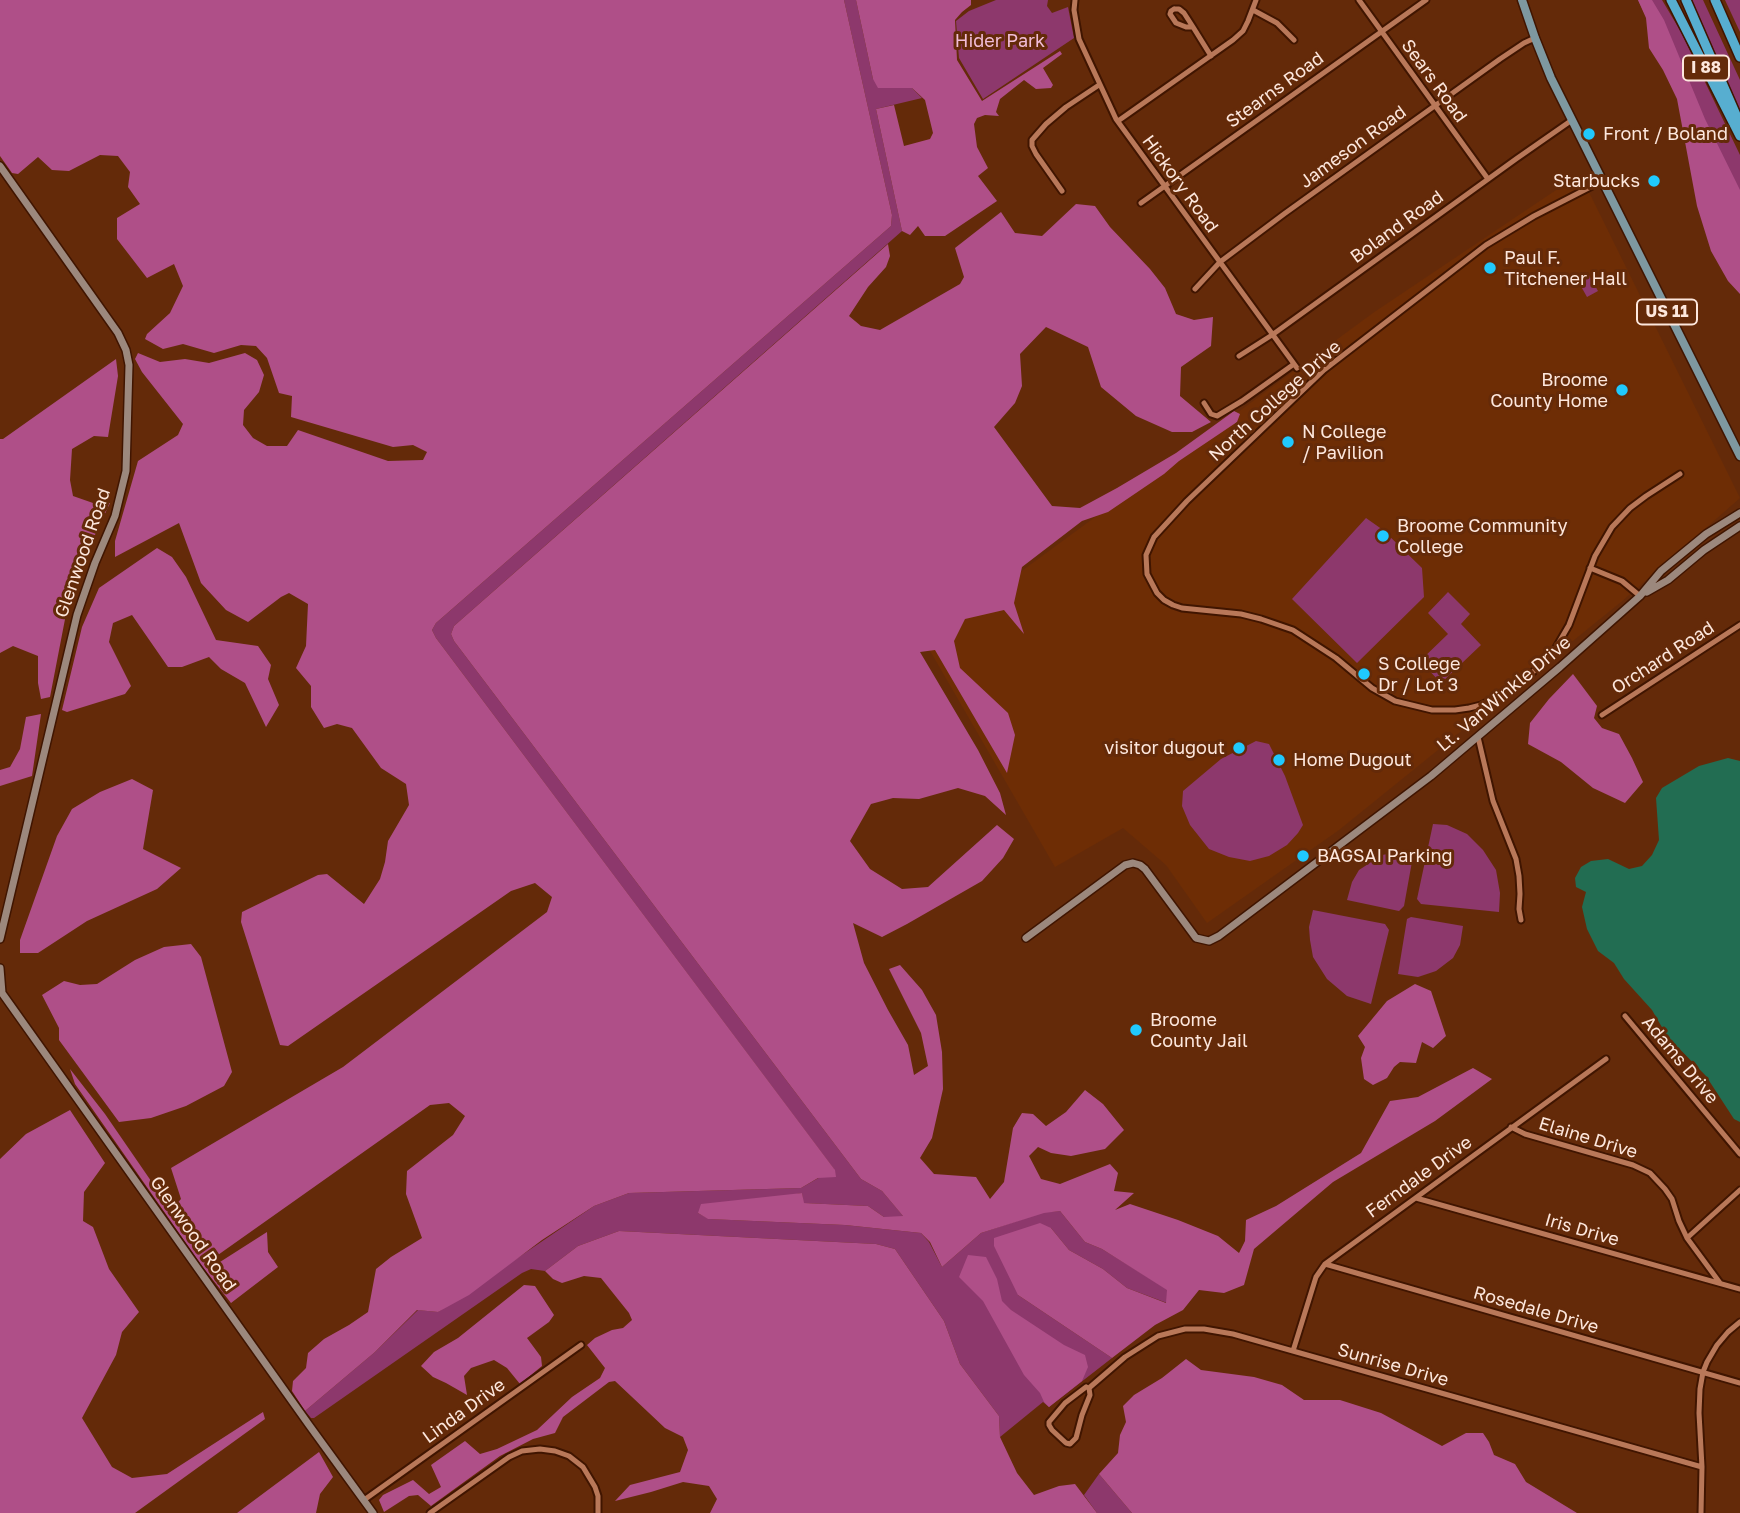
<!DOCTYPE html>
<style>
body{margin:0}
canvas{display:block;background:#642a09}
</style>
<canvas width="1740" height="1513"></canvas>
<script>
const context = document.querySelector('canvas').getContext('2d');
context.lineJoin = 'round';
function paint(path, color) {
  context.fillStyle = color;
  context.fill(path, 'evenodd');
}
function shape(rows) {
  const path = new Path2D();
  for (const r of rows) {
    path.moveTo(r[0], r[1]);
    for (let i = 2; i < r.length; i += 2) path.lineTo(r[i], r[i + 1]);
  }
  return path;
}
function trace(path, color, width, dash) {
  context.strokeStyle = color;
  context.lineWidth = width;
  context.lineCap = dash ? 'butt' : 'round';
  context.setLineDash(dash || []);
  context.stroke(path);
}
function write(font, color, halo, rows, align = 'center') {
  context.font = font + ' "Golos Text",sans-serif';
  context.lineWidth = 6;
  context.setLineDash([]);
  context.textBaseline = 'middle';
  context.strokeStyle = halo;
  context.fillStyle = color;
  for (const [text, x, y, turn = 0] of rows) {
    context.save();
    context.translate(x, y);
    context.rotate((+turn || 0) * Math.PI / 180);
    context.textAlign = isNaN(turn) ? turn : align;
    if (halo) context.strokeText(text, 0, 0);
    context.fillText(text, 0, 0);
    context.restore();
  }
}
paint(shape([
 [1580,174,1740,498,1621,602,1339,830,1207,923,1166,865,1123,828,1055,867,925,642,1373,313]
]), '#6e2d05');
paint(shape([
 [844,0,856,0,873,79,912,88,922,98,876,109,902,231,454,626,451,634,454,641,861,1179,882,1191,904,1217,884,1217,868,1206,803,1203,802,1193,698,1213,709,1219,845,1225,921,1233,929,1242,942,1267,981,1233,1044,1212,1060,1211,1085,1242,1102,1249,1167,1289,1167,1303,1127,1288,1103,1269,1069,1250,1051,1228,1018,1295,1112,1358,1049,1407,1043,1402,1000,1437,999,1416,960,1364,944,1321,895,1249,876,1244,619,1231,578,1246,545,1271,531,1269,522,1273,314,1418,311,1418,305,1411,375,1352,418,1310,438,1312,594,1206,629,1193,801,1188,834,1169,436,638,432,630,436,623,891,226,892,215],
 [996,0,1048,0,1047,6,1052,13,1068,7,1074,38,983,99,959,58,956,21,969,11],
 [1638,0,1662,0,1681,32,1740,155,1740,208],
 [1692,0,1703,0,1740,80,1740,110],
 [1725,0,1740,0,1740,32],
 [1589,275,1598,291,1587,297,1578,281],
 [1366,518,1383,530,1422,568,1424,597,1357,663,1292,599],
 [1448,592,1470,614,1461,624,1481,645,1441,683,1420,661,1448,634,1428,613],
 [1256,741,1269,744,1285,776,1303,825,1298,833,1287,845,1269,856,1250,861,1229,857,1209,849,1190,825,1182,806,1183,791,1221,759],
 [1433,824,1447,825,1467,834,1483,850,1496,870,1500,893,1499,912,1421,904,1417,899],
 [1399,852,1413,856,1404,906,1399,911,1347,900,1352,882,1359,870,1382,855],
 [1313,910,1385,924,1389,930,1371,1004,1347,996,1327,979,1313,957,1310,940,1309,927],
 [1411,917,1463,926,1460,945,1453,958,1436,971,1418,977,1398,974,1407,919],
 [1099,1474,1132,1513,1097,1513,1084,1495]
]), '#8d386c');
paint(shape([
 [0,0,844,0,892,215,891,226,436,623,432,630,436,638,835,1170,836,1177,818,1178,801,1188,629,1193,594,1206,542,1240,469,1295,438,1312,417,1310,375,1352,305,1411,292,1391,293,1381,306,1368,308,1353,324,1339,349,1325,368,1312,376,1269,391,1257,422,1238,406,1194,407,1171,453,1135,465,1116,449,1103,430,1105,208,1262,209,1269,267,1232,268,1252,278,1267,231,1303,202,1266,75,1084,70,1069,105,1114,171,1210,181,1199,171,1168,343,1067,547,912,552,897,535,883,511,891,288,1046,280,1045,241,922,242,912,318,875,327,874,364,904,380,879,385,862,388,841,409,805,406,784,381,768,352,728,337,724,324,728,311,707,311,686,296,668,306,646,308,604,289,593,281,597,248,622,226,610,201,583,179,523,115,557,115,541,138,461,178,435,183,424,142,372,135,359,138,353,160,362,185,359,209,363,245,353,257,360,264,375,259,392,244,410,243,425,253,438,267,446,287,446,298,430,388,461,423,460,427,452,413,445,393,447,291,417,292,396,279,393,267,358,256,346,241,345,214,353,183,344,163,349,145,339,147,334,170,313,183,286,174,264,147,278,117,239,117,218,140,204,128,187,130,172,118,156,100,155,69,171,52,170,38,157,18,174,12,173,0,156],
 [856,0,971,0,971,5,962,12,955,20,957,60,982,101,1060,51,1062,54,1043,68,1053,85,1051,88,1036,89,1024,80,1000,99,996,112,999,116,985,115,977,118,974,124,977,147,988,168,978,176,997,201,945,236,925,236,918,226,910,235,902,231,876,109,894,105,904,146,930,139,933,133,925,100,912,88,878,88,873,79],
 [1638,0,1652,0,1664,20,1705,119,1740,190,1740,294,1728,281,1711,251,1697,206,1677,99,1663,70,1649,48,1646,18],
 [1076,204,1095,206,1110,227,1150,269,1165,288,1176,314,1194,320,1213,317,1211,346,1181,367,1180,396,1211,422,1192,432,1172,432,1136,416,1101,387,1088,347,1046,327,1020,354,1022,386,1015,403,994,427,1052,506,1080,508,1117,488,1176,453,1234,411,1240,414,1237,422,1179,461,1164,474,1108,512,1082,521,1022,567,1014,603,1024,634,1004,610,965,619,954,641,960,668,1008,713,1015,735,1007,773,935,650,920,652,978,750,1000,793,1006,815,985,796,958,788,919,799,893,798,871,804,850,841,870,869,902,889,928,887,997,825,1014,839,1003,858,982,881,907,924,882,937,853,923,864,963,888,1010,908,1045,914,1075,928,1066,921,1033,889,969,900,965,922,990,936,1015,942,1052,943,1089,932,1138,920,1158,934,1174,976,1177,990,1199,1004,1182,1013,1128,1022,1113,1033,1114,1046,1126,1066,1112,1085,1090,1103,1104,1124,1130,1105,1149,1071,1156,1051,1153,1038,1147,1029,1156,1041,1179,1060,1184,1110,1164,1118,1173,1114,1191,1134,1193,1115,1210,1130,1204,1178,1220,1218,1236,1239,1253,1245,1241,1246,1220,1276,1206,1361,1153,1390,1101,1418,1097,1473,1068,1492,1079,1435,1121,1333,1182,1254,1249,1244,1285,1224,1293,1199,1290,1183,1310,1155,1325,1112,1358,1018,1295,994,1246,994,1238,1040,1223,1051,1228,1069,1250,1103,1269,1127,1288,1166,1303,1167,1290,1102,1249,1085,1242,1060,1211,1044,1213,981,1233,942,1267,930,1242,921,1233,845,1225,708,1219,698,1213,701,1204,802,1193,804,1203,868,1206,884,1217,903,1216,882,1191,861,1179,454,641,451,634,454,626,888,244,890,256,886,267,868,287,849,316,861,326,880,330,960,284,964,277,955,248,1001,212,1015,233,1042,236],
 [116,359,118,376,108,437,94,436,72,449,70,480,73,496,93,503,110,503,86,554,66,614,50,697,41,699,38,683,38,656,13,646,0,653,0,439,3,439],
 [157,548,172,557,186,577,216,640,258,646,271,665,268,679,279,705,266,727,245,683,221,669,209,657,182,667,168,667,132,615,113,623,109,642,131,686,125,694,67,712,62,710,82,627,99,588],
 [1573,674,1597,706,1594,718,1602,728,1619,734,1632,758,1643,782,1625,803,1593,788,1561,762,1528,744,1530,723,1549,699],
 [41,714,32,776,0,786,0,770,10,767,20,749,26,717],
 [132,779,153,790,143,849,181,868,157,889,87,921,38,953,20,953,20,940,57,836,72,809,100,792],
 [191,944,201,957,232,1072,224,1086,186,1106,151,1118,119,1122,59,1040,59,1028,42,995,64,981,80,985,97,984,135,960,164,947],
 [1415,984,1431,991,1446,1036,1433,1048,1422,1042,1416,1063,1400,1062,1394,1067,1387,1078,1373,1085,1364,1079,1361,1058,1365,1047,1358,1036,1387,1001],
 [70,1110,105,1163,84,1192,83,1221,93,1227,109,1269,139,1312,122,1332,116,1355,82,1418,112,1467,132,1478,167,1474,263,1412,265,1419,135,1513,0,1513,0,1159,26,1134],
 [619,1231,876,1244,895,1249,944,1321,960,1364,999,1416,1000,1437,1017,1473,1034,1495,1059,1486,1075,1484,1097,1513,710,1513,717,1499,709,1486,683,1482,651,1492,615,1501,630,1485,680,1472,688,1450,683,1437,665,1428,615,1381,609,1382,563,1417,555,1433,533,1439,500,1456,431,1506,418,1495,409,1496,384,1512,379,1500,383,1495,413,1480,429,1494,441,1487,431,1465,465,1441,480,1454,497,1449,537,1430,572,1397,600,1378,605,1368,587,1345,595,1338,612,1330,623,1328,632,1320,629,1313,601,1278,584,1276,562,1283,553,1279,545,1271,578,1246],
 [968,1255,986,1257,997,1279,1002,1301,1011,1310,1064,1345,1085,1355,1088,1367,1082,1381,1049,1407,1044,1402,1040,1393,1024,1375,983,1301,959,1277],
 [524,1285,535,1286,554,1315,549,1322,527,1338,541,1357,542,1366,520,1384,507,1368,494,1360,471,1368,464,1376,467,1395,446,1383,433,1377,421,1366,434,1352,458,1338],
 [1186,1359,1201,1370,1254,1377,1282,1385,1304,1400,1340,1400,1381,1413,1442,1446,1466,1433,1483,1433,1489,1442,1494,1455,1515,1464,1526,1482,1577,1513,1132,1513,1099,1474,1118,1453,1120,1435,1126,1422,1123,1406,1134,1395,1162,1378],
 [319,1452,333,1477,320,1494,316,1513,237,1513]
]), '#af4f88');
paint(shape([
 [1728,758,1740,761,1740,1122,1734,1119,1706,1076,1667,1036,1652,1010,1624,979,1614,963,1598,951,1587,929,1582,907,1586,892,1576,887,1575,878,1581,867,1591,861,1608,859,1629,869,1642,866,1652,855,1659,840,1656,798,1662,788,1699,766]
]), '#226d52');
const street = shape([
 [1075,0,1074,10,1079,39,1116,119,1297,368],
 [1359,0,1488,179],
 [1174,9,1179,9,1184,13,1193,27,1186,27,1176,23,1170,14,1171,11,1174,9],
 [1253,10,1277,23,1294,40],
 [1193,27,1211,56],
 [1118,121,1233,40,1243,31,1248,21,1256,0],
 [1602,181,1534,216,1486,245,1324,370,1187,501,1154,537,1146,555,1147,574,1157,593,1164,600,1173,605,1182,608,1241,614,1261,619,1293,630,1336,658,1372,688,1395,701,1432,710,1455,710,1469,708,1481,705,1506,693,1531,674,1554,651,1569,625,1595,556,1612,527,1630,508,1646,496,1680,474],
 [1062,191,1036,154,1032,146,1032,140,1046,124,1066,107,1099,85],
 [1141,203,1426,0],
 [1195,289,1220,262,1284,214,1500,59,1524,43,1535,38],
 [1239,356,1272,335,1516,159,1572,120],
 [1204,403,1211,414,1217,416,1242,401,1294,364],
 [1590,568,1622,581,1640,596],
 [1602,715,1740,625],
 [1478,737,1493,801,1516,859,1519,876,1520,894,1519,909,1521,920],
 [1625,1016,1740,1154],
 [1511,1127,1525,1134,1633,1165,1650,1173,1665,1189,1672,1199,1679,1221,1687,1238,1720,1283],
 [1416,1198,1740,1289],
 [1687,1238,1740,1190],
 [1325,1264,1740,1383],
 [1293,1351,1316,1277,1325,1264,1606,1059],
 [1086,1387,1089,1388,1090,1395,1082,1415,1076,1438,1070,1444,1066,1443,1052,1430,1049,1425,1049,1422,1065,1403,1086,1387],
 [1089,1388,1125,1357,1158,1336,1185,1329,1204,1329,1233,1334,1702,1467],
 [364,1500,581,1345],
 [430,1513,509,1457,522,1451,540,1449,555,1451,569,1456,583,1467,595,1487,598,1496,598,1513],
 [1701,1513,1702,1467,1699,1413,1700,1389,1703,1372,1707,1362,1717,1345,1728,1332,1740,1322]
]);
const secondary = shape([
 [0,166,118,333,126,350,129,365,126,471,115,516,95,563,77,615,0,939],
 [1647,592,1668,580,1704,550,1740,526],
 [1026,938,1125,865,1133,863,1140,865,1145,869,1196,938,1209,941,1219,936,1431,776,1560,667,1640,596,1661,571,1706,534,1740,513],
 [0,968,2,993,309,1425,373,1513]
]);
const primary = shape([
 [1522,0,1535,38,1551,78,1740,456]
]);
const highway = shape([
 [1671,0,1740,136],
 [1686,0,1740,124],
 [1715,0,1740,57]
]);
trace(street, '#401500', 9);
trace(secondary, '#401500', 10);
trace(primary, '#401500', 11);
trace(highway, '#401500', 12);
trace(street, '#b97859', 5);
trace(secondary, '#9c887d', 7);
trace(primary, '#7e98a0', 8);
trace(highway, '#57aed0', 9);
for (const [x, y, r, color] of [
 [1589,134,7,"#20c9fd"],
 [1654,181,7,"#20c9fd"],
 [1490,268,7,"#20c9fd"],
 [1622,390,7,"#20c9fd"],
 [1288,442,7,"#20c9fd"],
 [1383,536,7,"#20c9fd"],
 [1364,674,7,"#20c9fd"],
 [1239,748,7,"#20c9fd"],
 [1279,760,7,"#20c9fd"],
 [1303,856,7,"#20c9fd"],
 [1136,1030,7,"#20c9fd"]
]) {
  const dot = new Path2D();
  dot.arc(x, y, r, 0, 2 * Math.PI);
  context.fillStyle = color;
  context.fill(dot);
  trace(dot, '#642a09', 2.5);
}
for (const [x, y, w] of [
 [1706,68,46],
 [1667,312,60]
]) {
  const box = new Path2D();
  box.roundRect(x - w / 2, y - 12.5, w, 25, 5);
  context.fillStyle = '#642a09';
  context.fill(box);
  trace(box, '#fde7dd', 2);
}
write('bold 16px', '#fde7dd', null, [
 ["I 88",1706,68],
 ["US 11",1667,312]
]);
write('18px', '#f1bdd8', '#642a09', [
 ["Hider Park",1000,41]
]);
write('18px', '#fde7dd', '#642a09', [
 ["Sears Road",1434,81,54],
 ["Stearns Road",1275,90,-36],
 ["Jameson Road",1353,147,-36],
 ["Hickory Road",1180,184,54],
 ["Boland Road",1397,227,-36],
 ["North College Drive",1275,401,-42],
 ["Glenwood Road",83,553,-71],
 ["Orchard Road",1663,658,-33],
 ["Lt. VanWinkle Drive",1504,694,-40],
 ["Adams Drive",1680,1060,50],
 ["Elaine Drive",1588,1138,17],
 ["Ferndale Drive",1419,1177,-36],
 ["Iris Drive",1582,1230,16],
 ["Glenwood Road",193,1234,55],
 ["Rosedale Drive",1536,1310,16],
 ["Sunrise Drive",1393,1365,16],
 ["Linda Drive",464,1411,-36]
]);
write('18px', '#fde7dd', '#642a09', [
 ["Front / Boland",1603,134],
 ["Starbucks",1640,181,"right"],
 ["Paul F.",1504,258],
 ["Titchener Hall",1504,279],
 ["Broome",1608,380,"right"],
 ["County Home",1608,401,"right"],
 ["N College",1302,432],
 ["/ Pavilion",1302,453],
 ["Broome Community",1397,526],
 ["College",1397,547],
 ["S College",1378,664],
 ["Dr / Lot 3",1378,685],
 ["visitor dugout",1225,748,"right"],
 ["Home Dugout",1293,760],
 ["BAGSAI Parking",1317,856],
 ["Broome",1150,1020],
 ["County Jail",1150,1041]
], 'left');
</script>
